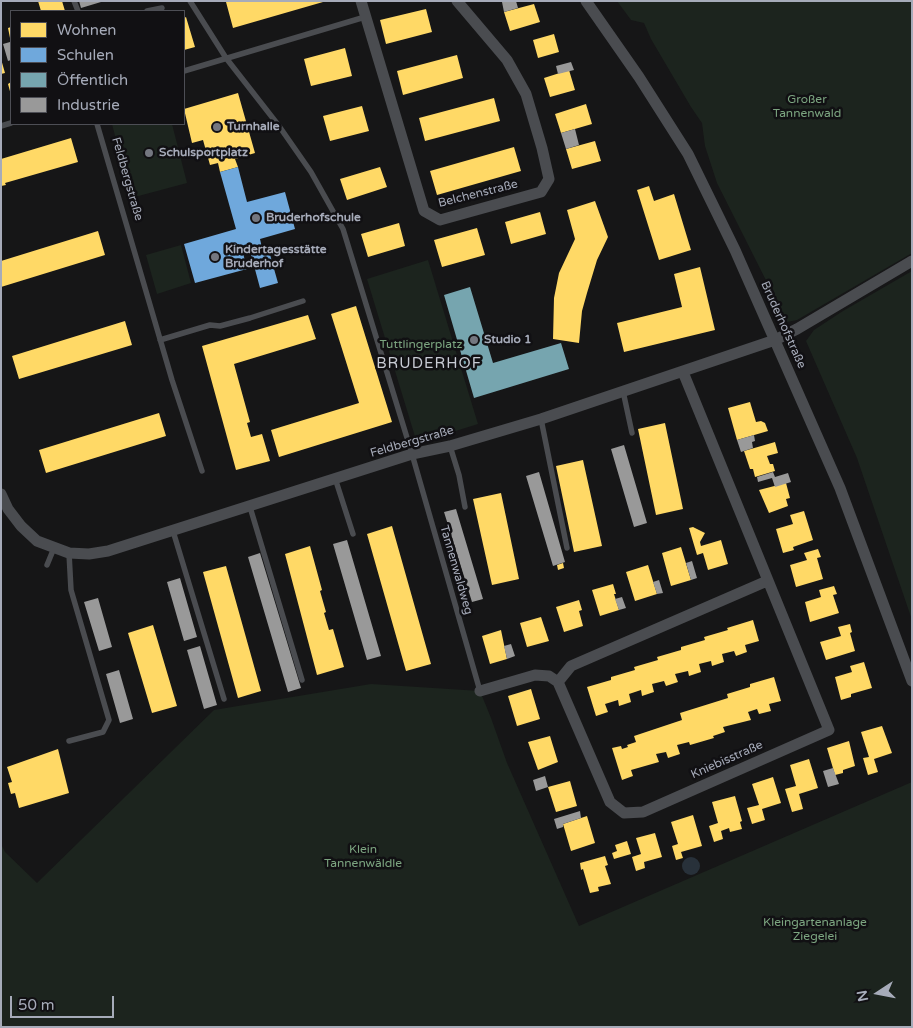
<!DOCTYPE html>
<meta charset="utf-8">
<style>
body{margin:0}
#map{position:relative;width:913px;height:1028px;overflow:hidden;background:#161617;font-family:"Varela Round",sans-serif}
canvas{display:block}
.frame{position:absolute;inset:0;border:2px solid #a6abb9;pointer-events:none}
.legend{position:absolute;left:10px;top:10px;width:175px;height:115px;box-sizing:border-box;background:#111013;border:1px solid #4d4e55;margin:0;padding:6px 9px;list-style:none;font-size:15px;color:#a6abb9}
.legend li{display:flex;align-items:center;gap:10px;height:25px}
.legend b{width:25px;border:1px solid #4d4e55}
.north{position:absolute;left:853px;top:968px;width:50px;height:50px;-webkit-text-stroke:4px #111013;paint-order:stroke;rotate:259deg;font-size:14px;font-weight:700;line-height:20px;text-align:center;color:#a6abb9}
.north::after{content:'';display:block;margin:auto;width:18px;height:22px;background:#a6abb9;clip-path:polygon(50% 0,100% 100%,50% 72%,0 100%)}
.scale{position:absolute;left:10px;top:996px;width:104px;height:22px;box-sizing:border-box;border:2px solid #a6abb9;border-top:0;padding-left:6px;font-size:15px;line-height:18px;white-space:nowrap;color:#a6abb9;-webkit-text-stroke:4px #111013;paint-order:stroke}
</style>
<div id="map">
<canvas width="913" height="1028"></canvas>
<div class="frame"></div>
<ul class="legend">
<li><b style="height:14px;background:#ffd966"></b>Wohnen</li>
<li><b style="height:14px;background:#6fa8dc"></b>Schulen</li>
<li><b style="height:14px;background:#76a5af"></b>Öffentlich</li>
<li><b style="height:14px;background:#999"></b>Industrie</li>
</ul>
<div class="north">N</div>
<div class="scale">50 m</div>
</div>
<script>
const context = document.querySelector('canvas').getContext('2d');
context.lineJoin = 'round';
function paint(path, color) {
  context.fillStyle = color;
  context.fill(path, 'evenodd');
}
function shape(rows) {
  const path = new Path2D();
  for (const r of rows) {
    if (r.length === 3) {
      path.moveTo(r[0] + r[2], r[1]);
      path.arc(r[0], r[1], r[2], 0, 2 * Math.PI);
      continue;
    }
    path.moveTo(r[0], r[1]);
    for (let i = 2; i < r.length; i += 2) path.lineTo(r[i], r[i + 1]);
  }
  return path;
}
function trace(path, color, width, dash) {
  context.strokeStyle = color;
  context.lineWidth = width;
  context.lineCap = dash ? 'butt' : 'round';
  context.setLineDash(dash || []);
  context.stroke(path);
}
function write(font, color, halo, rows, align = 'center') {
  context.font = font + ' "Varela Round",sans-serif';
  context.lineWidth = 5;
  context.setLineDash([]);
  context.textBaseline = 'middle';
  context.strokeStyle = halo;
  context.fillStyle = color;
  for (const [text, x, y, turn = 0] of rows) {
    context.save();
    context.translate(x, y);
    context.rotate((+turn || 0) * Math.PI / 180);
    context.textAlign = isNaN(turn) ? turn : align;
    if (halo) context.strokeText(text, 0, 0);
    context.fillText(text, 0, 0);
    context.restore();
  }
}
paint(shape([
 [617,1,912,1,912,253,797,320,787,322,717,183,705,146,702,123,691,107,651,39,644,23,631,20],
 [112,124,172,124,187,183,131,198],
 [181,245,191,283,157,294,146,255],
 [428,260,478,424,417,443,367,279],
 [912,271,912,620,857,458,806,341,814,330,843,311],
 [371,684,480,691,491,718,507,763,579,926,912,782,912,1027,1,1027,1,844,5,852,37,883,214,710]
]), '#1c241e');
paint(shape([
 [691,866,9]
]), '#28313a');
paint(shape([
 [38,1,62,1,65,11,41,11],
 [228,1,323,1,323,2,233,28,226,2],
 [534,4,540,22,510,31,504,12],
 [426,9,432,32,386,44,380,20],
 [186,17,195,47,184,50,184,18],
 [11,27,11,43,8,28],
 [554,34,559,52,538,58,533,40],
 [345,48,352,76,311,86,304,59],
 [457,55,463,78,403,95,397,71],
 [1,59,5,73,1,74],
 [569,70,575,90,550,97,544,78],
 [11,82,11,95,8,84],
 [238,93,255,153,235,159,238,167,220,172,218,163,210,165,203,140,192,143,184,109],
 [494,98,500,121,425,141,419,118],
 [586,104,592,124,561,133,555,114],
 [362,106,369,131,330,141,323,116],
 [71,138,78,162,5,183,6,185,1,186,1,159],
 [595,141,601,161,572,169,566,149],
 [514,147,521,171,437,195,430,171],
 [380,167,387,187,347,200,340,179],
 [649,186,654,201,674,194,691,250,659,260,637,190],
 [595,201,608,237,597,260,587,293,582,311,579,343,553,339,554,298,559,273,575,239,567,210],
 [540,212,546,234,511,244,505,222],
 [399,223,405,246,368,257,361,234],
 [477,228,485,255,442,267,434,240],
 [98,231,105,255,1,287,1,261],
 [700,267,715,330,624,352,617,323,682,307,674,274],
 [356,306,392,422,279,457,271,430,359,403,331,314],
 [308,315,316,339,234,364,250,422,247,423,251,437,262,434,270,461,236,470,202,346],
 [125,321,132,345,19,379,12,356],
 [750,402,756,422,761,421,765,423,768,431,737,440,728,408],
 [159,413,166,436,46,473,39,450],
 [665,423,683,509,656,515,638,429],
 [775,442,778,453,767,456,770,464,773,464,775,471,755,477,753,469,750,469,744,451],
 [583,460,602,546,574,552,556,466],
 [786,483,790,498,786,499,788,506,769,513,759,490],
 [501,493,519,579,492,585,473,499],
 [804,511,813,540,793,547,794,550,783,553,776,529,793,524,790,515],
 [392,526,431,664,406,671,367,534],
 [693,527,705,533,700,542,701,546,721,540,728,564,708,570,703,553,697,555,689,528],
 [310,546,322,590,320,591,326,612,324,613,329,630,333,629,344,667,317,675,285,554],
 [681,547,691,580,671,586,662,553],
 [818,549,821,557,817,558,823,579,796,587,790,565,807,560,804,553],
 [563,563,564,568,558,570,557,565],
 [648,565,657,594,635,601,626,572],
 [226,566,261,691,238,698,203,572],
 [613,584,616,594,614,594,619,610,600,616,592,590],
 [834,586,837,594,833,595,839,613,810,622,805,602,821,597,819,590],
 [579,600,582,610,579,611,583,626,564,632,556,607],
 [541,617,549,641,527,647,520,623],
 [753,620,759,641,745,645,747,652,736,656,734,651,722,654,724,662,712,666,711,661,699,664,701,672,689,676,688,671,675,674,678,682,666,686,664,681,652,684,654,692,642,696,641,690,629,694,631,702,619,706,618,700,605,704,608,712,596,716,587,687,611,680,611,677,635,670,634,667,658,660,657,657,681,650,681,647,705,640,704,637,728,630,727,628],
 [850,624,852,632,850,633,855,651,826,660,820,642,841,636,838,627],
 [153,625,177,706,152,713,128,633],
 [501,630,507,659,490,664,482,636],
 [864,662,872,688,851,694,851,697,841,700,835,677,852,672,850,666],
 [774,677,781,701,769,704,771,711,759,714,757,709,748,712,751,720,723,727,725,732,713,736,714,738,690,745,689,742,677,745,680,754,668,758,666,752,656,754,659,762,631,770,633,776,622,780,612,748,621,746,622,749,628,747,627,745,636,742,634,736,682,720,680,713,728,698,727,694,750,687,750,684],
 [531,689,540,719,517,726,508,696],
 [882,726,892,753,874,759,878,772,868,775,863,758,869,757,861,732],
 [550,736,558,762,538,770,528,742],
 [849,741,855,766,843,770,843,773,835,775,827,748],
 [58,749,69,793,19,808,15,793,11,794,8,783,12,782,7,767],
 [809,759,818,788,799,794,803,809,792,812,785,789,796,786,790,765],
 [773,777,781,803,762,809,765,820,752,824,747,808,759,805,752,784],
 [570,781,577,806,556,812,548,787],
 [735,796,742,821,740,822,742,829,730,832,729,828,721,831,723,839,714,842,709,826,718,823,712,802],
 [693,815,702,846,681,852,683,858,676,860,672,846,678,844,671,822],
 [587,816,595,843,571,851,563,824],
 [655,833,662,857,644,862,645,868,636,871,632,857,641,854,636,838],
 [627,841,631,854,614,859,612,853,617,851,615,845],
 [605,856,608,865,605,866,611,884,598,887,599,891,590,893,583,869,581,870,580,863]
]), '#ffd966');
paint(shape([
 [238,167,247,202,285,192,295,229,260,239,263,252,269,251,278,283,260,288,249,247,242,249,247,269,195,283,184,244,236,229,220,172]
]), '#6fa8dc');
paint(shape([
 [470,287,493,363,561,343,569,369,474,398,444,295]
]), '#76a5af');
paint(shape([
 [79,1,101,1,101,2,81,8],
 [516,1,518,8,504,12,502,2],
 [10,42,11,60,8,61,3,44],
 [571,62,574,70,558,74,556,66],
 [575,129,579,145,566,149,561,133],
 [754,435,755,441,752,442,753,448,741,452,737,440],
 [624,445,647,523,634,527,611,449],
 [539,472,565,562,553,566,526,476],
 [773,472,775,477,788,473,791,482,775,487,772,478,758,482,757,477],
 [456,509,483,599,472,602,444,512],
 [347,540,381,656,367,660,333,544],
 [260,553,301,688,288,692,248,557],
 [692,561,697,578,691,580,686,563],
 [180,578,197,637,184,641,167,582],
 [659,580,663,593,657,594,653,582],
 [622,597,626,608,619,610,615,599],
 [98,598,112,647,99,651,84,602],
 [511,644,515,656,507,659,504,646],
 [200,646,217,705,204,709,187,650],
 [119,670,133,719,120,723,106,674],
 [833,768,839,784,828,787,823,771],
 [545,776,548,787,536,791,533,780],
 [580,811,581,818,563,824,563,827,557,829,554,819]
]), '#999');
trace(shape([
 [74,1,78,11],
 [190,1,226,58,279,126,311,172,343,229,412,454,480,691],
 [147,11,162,8],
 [184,71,365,17],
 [97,124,172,380,202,471],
 [1,126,11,123],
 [160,340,210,325,220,326,250,318,303,301],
 [623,391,632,433],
 [541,419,567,548],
 [450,446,459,475,465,507],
 [335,478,353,534],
 [250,507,302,680],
 [173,531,224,699],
 [69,553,71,590,109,720,103,732,69,741],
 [47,565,54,548]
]), '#4a4c50', 5.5);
trace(shape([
 [361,1,424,211,440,220,541,192,549,179,542,148,526,94,507,60,457,1],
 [586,1,639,77,688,154,735,250,840,488,912,681],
 [1,494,8,509,21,526,37,541,69,553,89,554,108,551,412,454,450,446,541,419,775,340,797,329,912,261],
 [558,682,571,666,767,581],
 [480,691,535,675,549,676,558,682,610,802,624,813,643,812,829,730,683,372]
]), '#4a4c50', 11);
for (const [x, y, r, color] of [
 [217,127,5,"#747780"],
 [149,153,5,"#747780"],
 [256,218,5,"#747780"],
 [215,257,5,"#747780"],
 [474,340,5,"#747780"]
]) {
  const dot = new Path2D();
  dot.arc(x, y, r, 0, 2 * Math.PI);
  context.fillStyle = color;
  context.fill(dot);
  trace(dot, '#111013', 2);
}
write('12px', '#7ca580', '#111013', [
 ["Großer",807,100],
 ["Tannenwald",807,114],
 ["Tuttlingerplatz",421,345],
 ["Klein",363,850],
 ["Tannenwäldle",363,864],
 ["Kleingartenanlage",815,923],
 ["Ziegelei",815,937]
]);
write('bold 12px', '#a6abb9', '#111013', [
 ["Turnhalle",227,127],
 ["Schulsportplatz",159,153],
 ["Bruderhofschule",266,218],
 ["Kindertagesstätte",225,250],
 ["Bruderhof",225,264],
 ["Studio 1",484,340]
], 'left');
write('12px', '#a6abb9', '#111013', [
 ["Feldbergstraße",127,179,74],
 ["Belchenstraße",478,194,-14],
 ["Bruderhofstraße",783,325,66],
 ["Feldbergstraße",412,442,-16],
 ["Tannenwaldweg",456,570,74],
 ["Kniebisstraße",727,760,-24]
]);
context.letterSpacing = '1px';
write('15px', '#c8cbd4', '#111013', [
 ["BRUDERHOF",429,364]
]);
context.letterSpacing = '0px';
</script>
